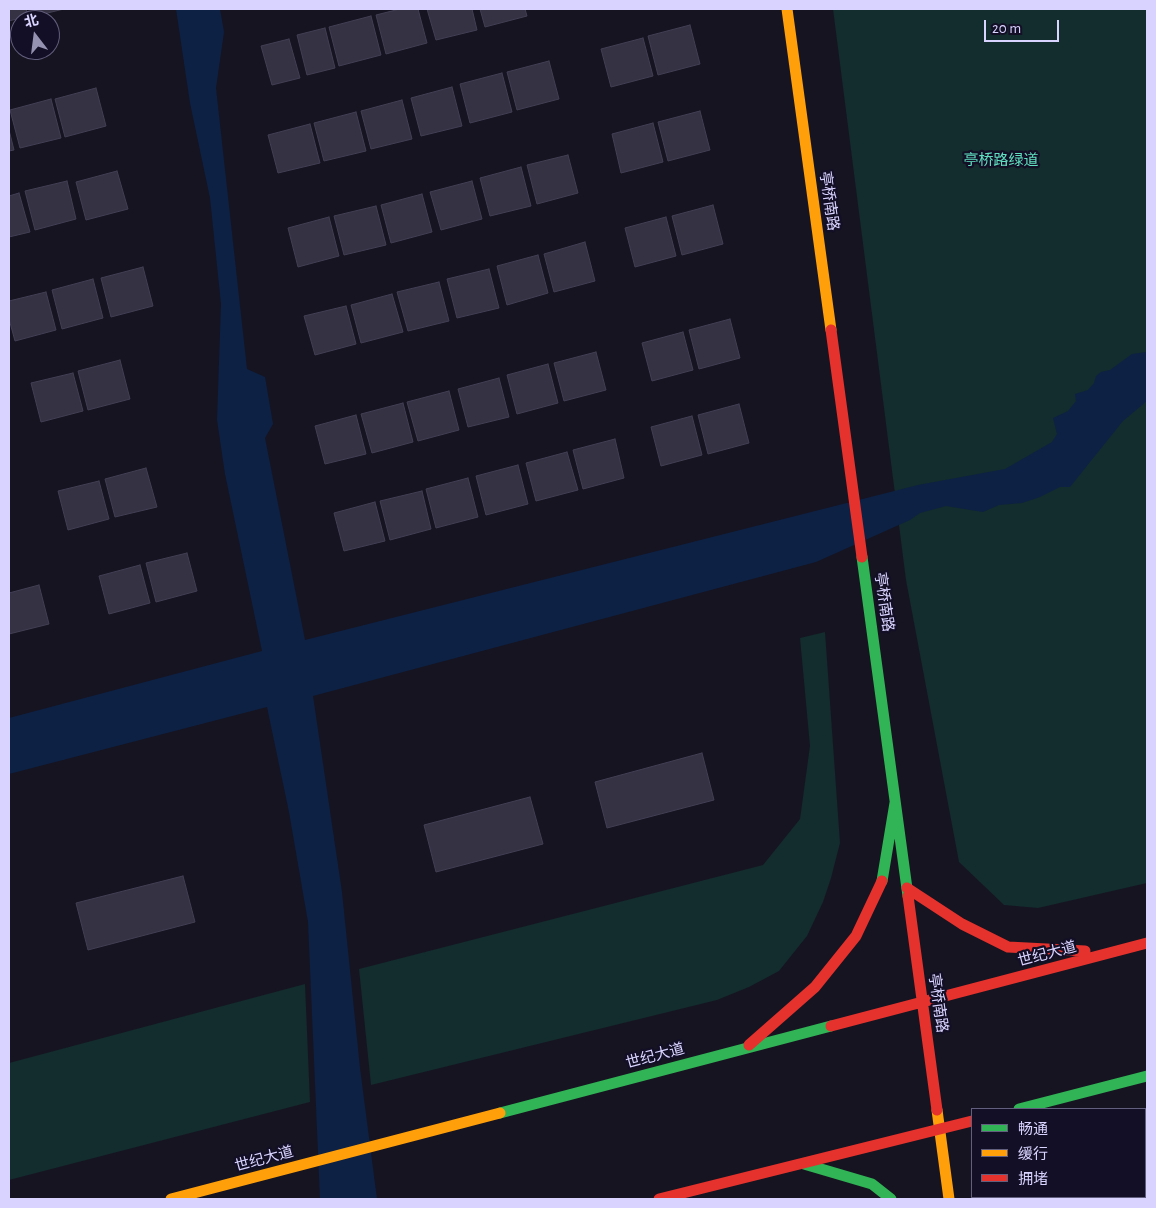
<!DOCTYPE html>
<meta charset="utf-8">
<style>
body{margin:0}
#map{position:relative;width:1156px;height:1208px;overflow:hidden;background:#161421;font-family:"Alegreya Sans","Noto Sans SC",sans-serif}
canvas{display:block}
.frame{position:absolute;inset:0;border:10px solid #d9d4ff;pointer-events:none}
.legend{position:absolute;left:971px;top:1108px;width:175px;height:90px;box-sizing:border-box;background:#130f26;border:1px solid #625e7d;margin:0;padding:6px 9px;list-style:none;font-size:15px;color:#d9d4ff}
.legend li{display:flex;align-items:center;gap:10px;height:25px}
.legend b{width:25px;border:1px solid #625e7d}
.north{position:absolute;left:10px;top:10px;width:50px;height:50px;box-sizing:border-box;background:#130f26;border:1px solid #625e7d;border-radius:50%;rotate:345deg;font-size:14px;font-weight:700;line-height:20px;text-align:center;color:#d9d4ff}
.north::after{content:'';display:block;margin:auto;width:18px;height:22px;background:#9591b1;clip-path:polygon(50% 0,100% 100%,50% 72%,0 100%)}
.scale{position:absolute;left:984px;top:20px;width:75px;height:22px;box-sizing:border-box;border:2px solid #d9d4ff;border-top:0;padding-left:6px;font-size:15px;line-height:18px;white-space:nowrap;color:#d9d4ff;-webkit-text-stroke:4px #130f26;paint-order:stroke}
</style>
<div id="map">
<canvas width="1156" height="1208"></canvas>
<div class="frame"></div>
<ul class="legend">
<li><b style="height:6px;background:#30b455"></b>畅通</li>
<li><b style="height:6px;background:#ff9f0a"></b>缓行</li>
<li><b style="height:6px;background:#e5322d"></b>拥堵</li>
</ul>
<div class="north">北</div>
<div class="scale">20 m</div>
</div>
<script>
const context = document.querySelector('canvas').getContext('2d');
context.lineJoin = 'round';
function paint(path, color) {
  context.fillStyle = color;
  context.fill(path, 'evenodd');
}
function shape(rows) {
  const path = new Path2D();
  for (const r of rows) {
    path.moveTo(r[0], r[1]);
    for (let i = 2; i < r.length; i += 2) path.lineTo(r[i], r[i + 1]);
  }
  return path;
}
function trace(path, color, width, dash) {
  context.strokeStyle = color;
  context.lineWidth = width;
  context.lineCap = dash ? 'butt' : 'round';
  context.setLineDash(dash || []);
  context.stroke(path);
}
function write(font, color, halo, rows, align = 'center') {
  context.font = font + ' "Alegreya Sans","Noto Sans SC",sans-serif';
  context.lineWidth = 4.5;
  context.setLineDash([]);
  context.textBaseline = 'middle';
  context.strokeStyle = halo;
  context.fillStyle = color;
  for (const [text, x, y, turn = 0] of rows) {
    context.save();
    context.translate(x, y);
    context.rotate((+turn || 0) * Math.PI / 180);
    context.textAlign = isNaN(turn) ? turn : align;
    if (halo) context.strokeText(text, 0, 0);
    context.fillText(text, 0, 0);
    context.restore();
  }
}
paint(shape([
 [833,9,1147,9,1147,883,1038,908,1004,905,959,862,906,580],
 [825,632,840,843,831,878,823,902,807,936,779,971,749,987,717,1000,371,1085,359,969,763,865,800,819,810,746,800,638],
 [305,984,310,1102,9,1180,9,1063],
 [1147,1126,1147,1199,1032,1199,1034,1197,1145,1197,1145,1127]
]), '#132c2d');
paint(shape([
 [176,9,220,9,224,32,216,88,247,369,265,377,273,424,265,438,305,640,918,485,1005,469,1052,442,1057,434,1053,418,1068,411,1076,401,1075,394,1088,390,1094,383,1096,376,1101,372,1110,370,1132,354,1147,352,1147,401,1123,421,1070,487,1060,487,1040,497,1022,503,999,505,983,512,946,506,920,513,910,520,816,562,313,696,342,892,360,1068,377,1199,320,1199,308,922,289,812,267,707,9,774,9,718,262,651,225,474,217,420,221,304,210,198,190,103]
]), '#0d2144');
const building = shape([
 [9,9,26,9,28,16,9,21,9,9],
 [34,9,64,9,35,16,34,9],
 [400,9,418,9,427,43,386,54,376,15,400,9],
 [427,9,472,9,477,30,436,40,427,9],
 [480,9,525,9,527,16,485,27,480,9],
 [371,16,381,55,339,66,329,27,371,16],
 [690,25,700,64,658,75,648,36,690,25],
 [325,28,335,68,307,75,297,35,325,28],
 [643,38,653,76,611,87,601,49,643,38],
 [289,39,300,78,272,85,261,46,289,39],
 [549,61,559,99,517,110,507,72,549,61],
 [502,73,512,112,470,123,460,84,502,73],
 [452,87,462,126,421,136,411,98,452,87],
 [96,88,106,126,65,137,55,99,96,88],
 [51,99,61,138,20,148,10,110,51,99],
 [402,100,412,139,371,149,361,111,402,100],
 [700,111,710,150,668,161,658,122,700,111],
 [356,112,366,151,324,161,314,123,356,112],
 [653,123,663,162,621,173,612,134,653,123],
 [310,124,320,163,278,173,268,135,310,124],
 [9,130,14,150,9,151,9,130],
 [568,155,578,193,537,204,527,165,568,155],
 [521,167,531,206,490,216,480,178,521,167],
 [117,171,128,209,86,220,76,182,117,171],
 [67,181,76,219,35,230,25,191,67,181],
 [472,181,482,219,441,230,430,192,472,181],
 [19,193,30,232,9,237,9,196,19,193],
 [422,194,432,232,391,243,381,205,422,194],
 [713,205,723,244,682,255,672,216,713,205],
 [376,206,386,245,344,255,334,216,376,206],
 [329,217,339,256,298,267,288,228,329,217],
 [666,217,676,256,635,267,625,228,666,217],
 [585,242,595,281,554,292,544,254,585,242],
 [538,255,548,293,507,305,497,266,538,255],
 [143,267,153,306,111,317,101,278,143,267],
 [489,269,499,308,457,318,447,279,489,269],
 [93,279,103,318,62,329,52,290,93,279],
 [439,282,449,321,408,331,397,292,439,282],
 [46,292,56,330,15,341,9,319,9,301,46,292],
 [392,294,403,332,361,343,351,305,392,294],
 [346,306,356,344,315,355,304,316,346,306],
 [730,319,740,358,699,369,689,330,730,319],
 [683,332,693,370,652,381,642,343,683,332],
 [596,352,606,390,564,401,554,363,596,352],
 [120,360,130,399,88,410,78,371,120,360],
 [548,364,558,403,517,414,507,375,548,364],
 [73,373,83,411,41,422,31,383,73,373],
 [499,378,509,417,468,427,458,389,499,378],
 [449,391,459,430,418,441,407,402,449,391],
 [403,403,413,442,372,453,361,414,403,403],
 [739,404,749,443,708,454,698,415,739,404],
 [356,415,366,454,325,464,315,426,356,415],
 [692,416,702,455,661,466,651,427,692,416],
 [615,439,624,478,583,489,573,450,615,439],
 [567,452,578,490,536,501,526,463,567,452],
 [518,465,528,504,486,515,476,476,518,465],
 [146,468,157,507,115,517,105,479,146,468],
 [468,478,478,517,436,528,426,489,468,478],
 [99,481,109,519,68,530,58,491,99,481],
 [422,491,431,529,390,540,380,501,422,491],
 [375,502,385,541,344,551,334,513,375,502],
 [187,553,197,591,156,602,146,563,187,553],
 [140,565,150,603,109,614,99,576,140,565],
 [39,585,49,624,9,634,9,593,39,585],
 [702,753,714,800,607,828,595,782,702,753],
 [530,797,543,844,436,872,424,825,530,797],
 [183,876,195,922,88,950,76,903,183,876]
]);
paint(building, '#343243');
trace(building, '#433f54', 1);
trace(shape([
 [862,557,908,896],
 [882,881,895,803],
 [1019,1109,1147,1076],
 [500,1113,831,1026],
 [804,1164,872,1184,891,1199],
 [986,1199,987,1197]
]), '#30b455', 11);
trace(shape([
 [787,9,831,330],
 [937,1110,949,1199],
 [171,1199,500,1113]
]), '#ff9f0a', 11);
trace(shape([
 [831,330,862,557],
 [907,888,962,924,1008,947,1085,951],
 [908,896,937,1110],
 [831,1026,1147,943],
 [749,1045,815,987,856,936,882,881],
 [659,1199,972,1121]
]), '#e5322d', 11);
write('15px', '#5fe0c0', '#130f26', [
 ["亭桥路绿道",1001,160]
]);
write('15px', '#d9d4ff', '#130f26', [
 ["亭桥南路",829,201,82],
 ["亭桥南路",884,602,82],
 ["世纪大道",1047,954,-15],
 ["亭桥南路",938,1003,82],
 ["世纪大道",655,1056,-15],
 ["世纪大道",264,1159,-15]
]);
</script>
